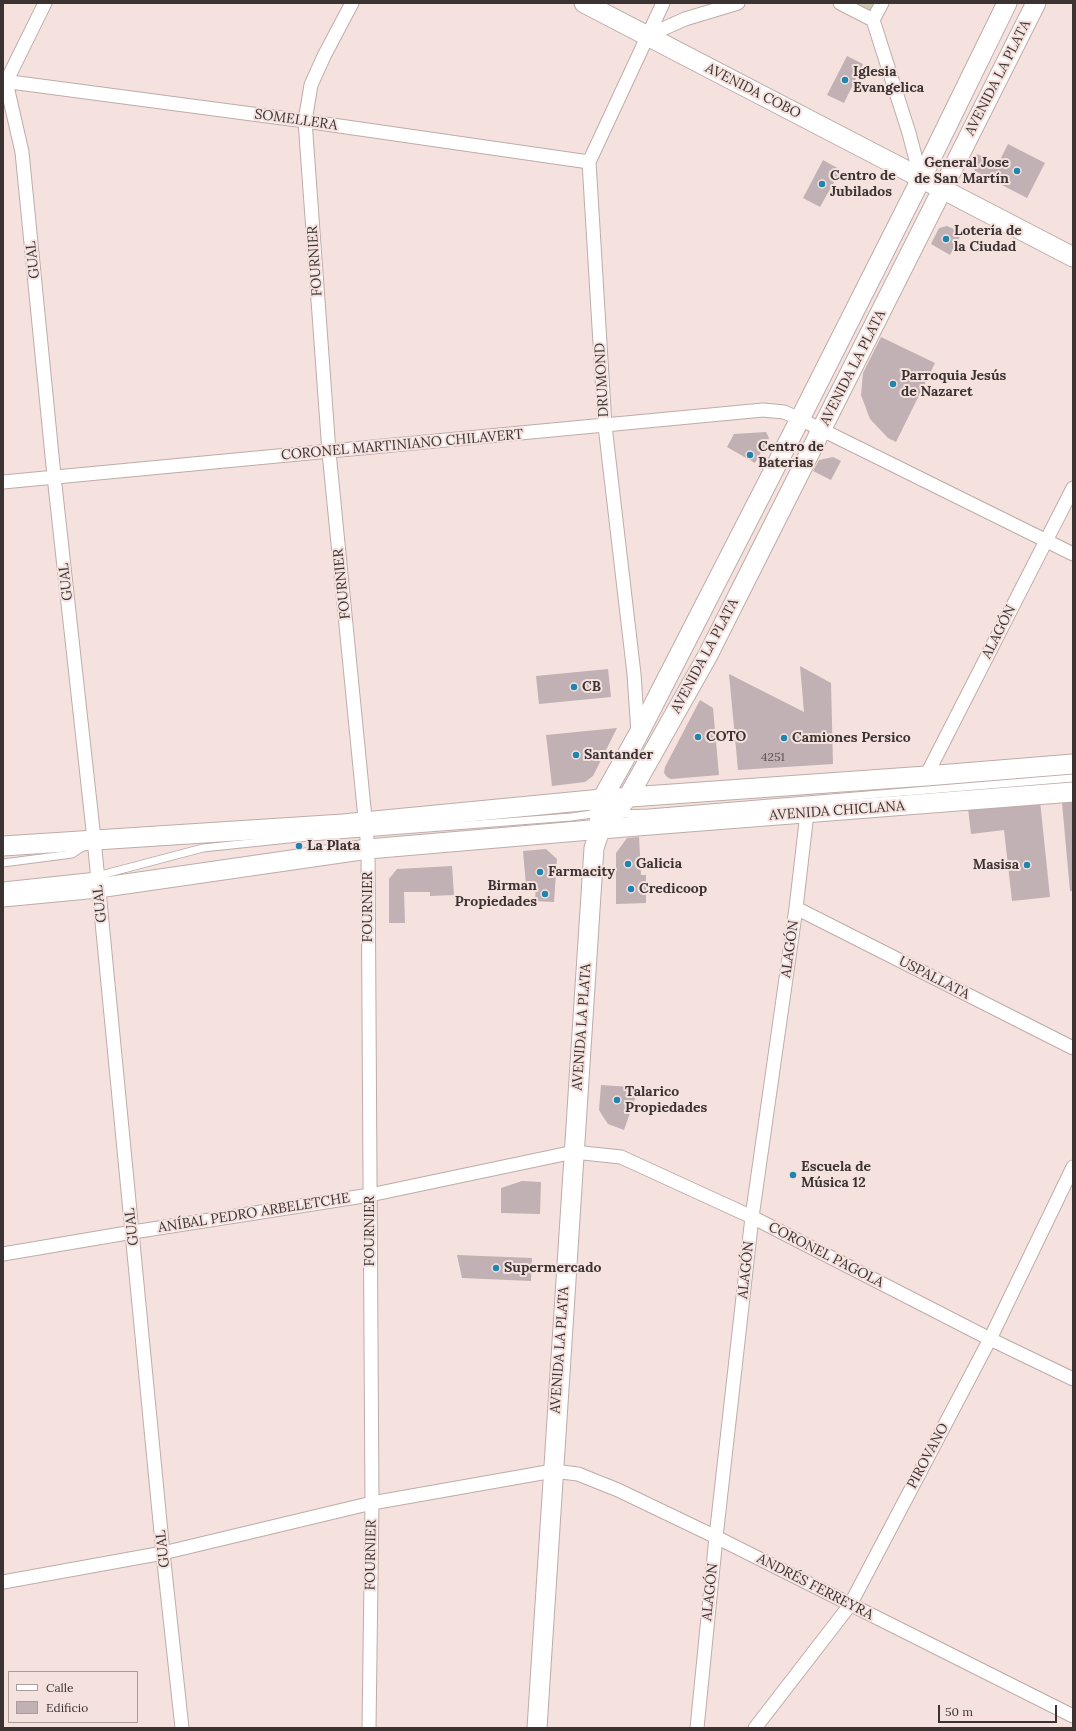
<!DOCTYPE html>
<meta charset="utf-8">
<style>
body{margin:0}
#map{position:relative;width:1076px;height:1731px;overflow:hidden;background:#f5e2de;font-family:Lora,serif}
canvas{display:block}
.frame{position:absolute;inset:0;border:4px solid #3a3332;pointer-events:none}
.legend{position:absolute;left:8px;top:1671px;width:130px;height:52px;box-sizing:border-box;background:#f5e2de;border:1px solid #aa9c99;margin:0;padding:5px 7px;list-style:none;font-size:12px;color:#3a3332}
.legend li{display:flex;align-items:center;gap:8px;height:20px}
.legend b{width:20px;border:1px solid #aa9c99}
.scale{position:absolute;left:938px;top:1705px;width:119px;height:18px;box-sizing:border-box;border:2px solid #3a3332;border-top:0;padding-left:5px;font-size:12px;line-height:14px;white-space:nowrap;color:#3a3332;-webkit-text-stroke:3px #f5e2de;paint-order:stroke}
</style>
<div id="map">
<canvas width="1076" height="1731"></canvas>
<div class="frame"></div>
<ul class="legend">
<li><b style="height:5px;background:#fff"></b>Calle</li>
<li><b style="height:11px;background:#c1b0b4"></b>Edificio</li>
</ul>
<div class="scale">50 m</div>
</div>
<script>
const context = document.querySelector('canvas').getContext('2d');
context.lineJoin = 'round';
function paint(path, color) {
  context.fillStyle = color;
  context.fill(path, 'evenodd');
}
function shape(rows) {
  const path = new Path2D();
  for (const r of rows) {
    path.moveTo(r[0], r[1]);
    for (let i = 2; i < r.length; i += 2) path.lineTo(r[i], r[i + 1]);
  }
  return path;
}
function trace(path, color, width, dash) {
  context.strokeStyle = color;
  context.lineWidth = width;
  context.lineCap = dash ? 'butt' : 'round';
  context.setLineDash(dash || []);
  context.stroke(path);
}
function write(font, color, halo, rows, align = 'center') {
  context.font = font + ' Lora,serif';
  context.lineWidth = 4;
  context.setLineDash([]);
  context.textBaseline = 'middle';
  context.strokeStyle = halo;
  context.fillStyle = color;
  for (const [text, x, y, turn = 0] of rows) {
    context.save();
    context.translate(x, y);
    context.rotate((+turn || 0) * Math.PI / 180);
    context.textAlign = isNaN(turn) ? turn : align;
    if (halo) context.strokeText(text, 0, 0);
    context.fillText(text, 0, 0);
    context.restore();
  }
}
paint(shape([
 [854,3,876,3,871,12]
]), '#d2cdb9');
paint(shape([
 [847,56,863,64,844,103,827,95],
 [1008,144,1045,163,1027,198,975,171,972,163,977,154,998,164],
 [823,160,841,170,820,207,803,198],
 [947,226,962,233,950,255,931,244,939,228],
 [881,337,935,363,896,442,888,438,870,419,861,395,863,373],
 [766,432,769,438,755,463,727,447,734,434],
 [833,457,841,461,831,480,813,471,819,460],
 [800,666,831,683,833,764,738,770,729,674,804,712],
 [608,669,611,697,539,704,536,676],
 [700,700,713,708,719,775,671,779,667,777,664,773,665,767],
 [617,728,593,776,585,782,552,786,546,735],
 [1040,801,1050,897,1012,901,1004,830,971,834,968,808],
 [1073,802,1073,891,1070,891,1062,803],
 [639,837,641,875,646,875,646,903,616,904,616,853,627,838],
 [546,849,557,859,554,902,535,901,536,885,526,885,523,851],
 [452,866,454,895,430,896,430,892,404,892,405,923,389,923,389,879,397,869],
 [601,1085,630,1087,638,1090,624,1130,608,1124,602,1115,599,1110],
 [522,1181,541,1182,540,1214,501,1213,501,1188],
 [457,1255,532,1258,531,1281,462,1278]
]), '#c1b0b4');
const service = shape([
 [617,814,649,813,1073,778],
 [3,863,72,854,84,846],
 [3,886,97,876,203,848,298,838,571,817,599,813]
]);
const minor = shape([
 [352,3,324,56,311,85,305,121,329,452,368,849,372,1503,369,1728],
 [840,3,873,20,909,133,921,179],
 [873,20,882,3],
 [647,36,685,19,738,3],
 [3,81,305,121,589,162],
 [6,82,22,152,54,476,94,839,163,1553,182,1728],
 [3,88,45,3],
 [3,482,763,410,784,412,800,419,1073,554],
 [638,733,634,674,605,426,589,162,663,3],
 [926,776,1073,488],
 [796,908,1073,1048],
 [3,1254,133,1232,370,1195,574,1152,621,1157,752,1217,990,1339,1073,1379],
 [3,1582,163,1553,372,1503,553,1471,578,1474,618,1490,716,1537,1073,1716],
 [697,1728,716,1537,752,1217,796,908,807,813],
 [755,1728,850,1605,990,1339,1073,1167]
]);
const secondary = shape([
 [584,3,1073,257],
 [600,830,628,797,708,655,1036,3],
 [3,846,343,824,602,799,926,776,1073,764],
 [3,897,98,888,368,849,637,826,1073,792],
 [537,1728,594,848,600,830,599,813,602,799,638,735,800,419,921,179,1007,3]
]);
trace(service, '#beaca9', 9);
trace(minor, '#beaca9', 15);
trace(secondary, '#beaca9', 21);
trace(service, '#fff', 7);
trace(minor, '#fff', 13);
trace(secondary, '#fff', 19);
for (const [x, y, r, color] of [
 [845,80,4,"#1f85af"],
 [1017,171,4,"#1f85af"],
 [822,184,4,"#1f85af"],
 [946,239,4,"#1f85af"],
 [893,384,4,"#1f85af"],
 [750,455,4,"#1f85af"],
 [574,687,4,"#1f85af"],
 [698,737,4,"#1f85af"],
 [784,738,4,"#1f85af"],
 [576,755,4,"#1f85af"],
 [299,846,4,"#1f85af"],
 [628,864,4,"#1f85af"],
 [1027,865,4,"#1f85af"],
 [540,872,4,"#1f85af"],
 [631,889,4,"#1f85af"],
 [545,894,4,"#1f85af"],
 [617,1100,4,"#1f85af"],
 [793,1175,4,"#1f85af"],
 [496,1268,4,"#1f85af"]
]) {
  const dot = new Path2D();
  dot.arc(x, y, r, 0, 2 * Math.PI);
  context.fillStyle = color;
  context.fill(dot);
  trace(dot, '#f5e2de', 1.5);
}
write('12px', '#5c5252', null, [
 ["4251",773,758]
]);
write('bold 14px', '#3a3332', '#f5e2de', [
 ["Iglesia",853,72],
 ["Evangelica",853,88],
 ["General Jose",1009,163,"right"],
 ["de San Martín",1009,179,"right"],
 ["Centro de",830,176],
 ["Jubilados",830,192],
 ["Lotería de",954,231],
 ["la Ciudad",954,247],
 ["Parroquia Jesús",901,376],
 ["de Nazaret",901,392],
 ["Centro de",758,447],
 ["Baterias",758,463],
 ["CB",582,687],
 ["COTO",706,737],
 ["Camiones Persico",792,738],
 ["Santander",584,755],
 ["La Plata",307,846],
 ["Galicia",636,864],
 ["Masisa",1019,865,"right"],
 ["Farmacity",548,872],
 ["Birman",537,886,"right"],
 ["Propiedades",537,902,"right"],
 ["Credicoop",639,889],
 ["Talarico",625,1092],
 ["Propiedades",625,1108],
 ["Escuela de",801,1167],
 ["Música 12",801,1183],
 ["Supermercado",504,1268]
], 'left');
write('14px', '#3a3332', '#f5e2de', [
 ["AVENIDA LA PLATA",998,78,-63],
 ["AVENIDA COBO",753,91,27],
 ["SOMELLERA",296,120,8],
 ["GUAL",33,260,-96],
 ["FOURNIER",315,261,-94],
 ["AVENIDA LA PLATA",853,368,-63],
 ["DRUMOND",602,380,-93],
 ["CORONEL MARTINIANO CHILAVERT",402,445,-5],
 ["GUAL",66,582,-96],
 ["FOURNIER",342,584,-96],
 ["ALAGÓN",999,632,-63],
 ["AVENIDA LA PLATA",705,656,-62],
 ["AVENIDA CHICLANA",837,811,-4],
 ["GUAL",100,904,-96],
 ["FOURNIER",368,907,-90],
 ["ALAGÓN",790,949,-82],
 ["USPALLATA",934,978,27],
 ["AVENIDA LA PLATA",582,1027,-86],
 ["ANÍBAL PEDRO ARBELETCHE",254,1213,-9],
 ["GUAL",132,1227,-96],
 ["FOURNIER",370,1231,-90],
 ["CORONEL PAGOLA",826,1255,27],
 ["ALAGÓN",746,1270,-84],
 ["AVENIDA LA PLATA",560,1350,-86],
 ["PIROVANO",928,1456,-62],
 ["GUAL",163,1549,-96],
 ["FOURNIER",371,1555,-89],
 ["ANDRÉS FERREYRA",815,1587,27],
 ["ALAGÓN",710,1592,-84]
]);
</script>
